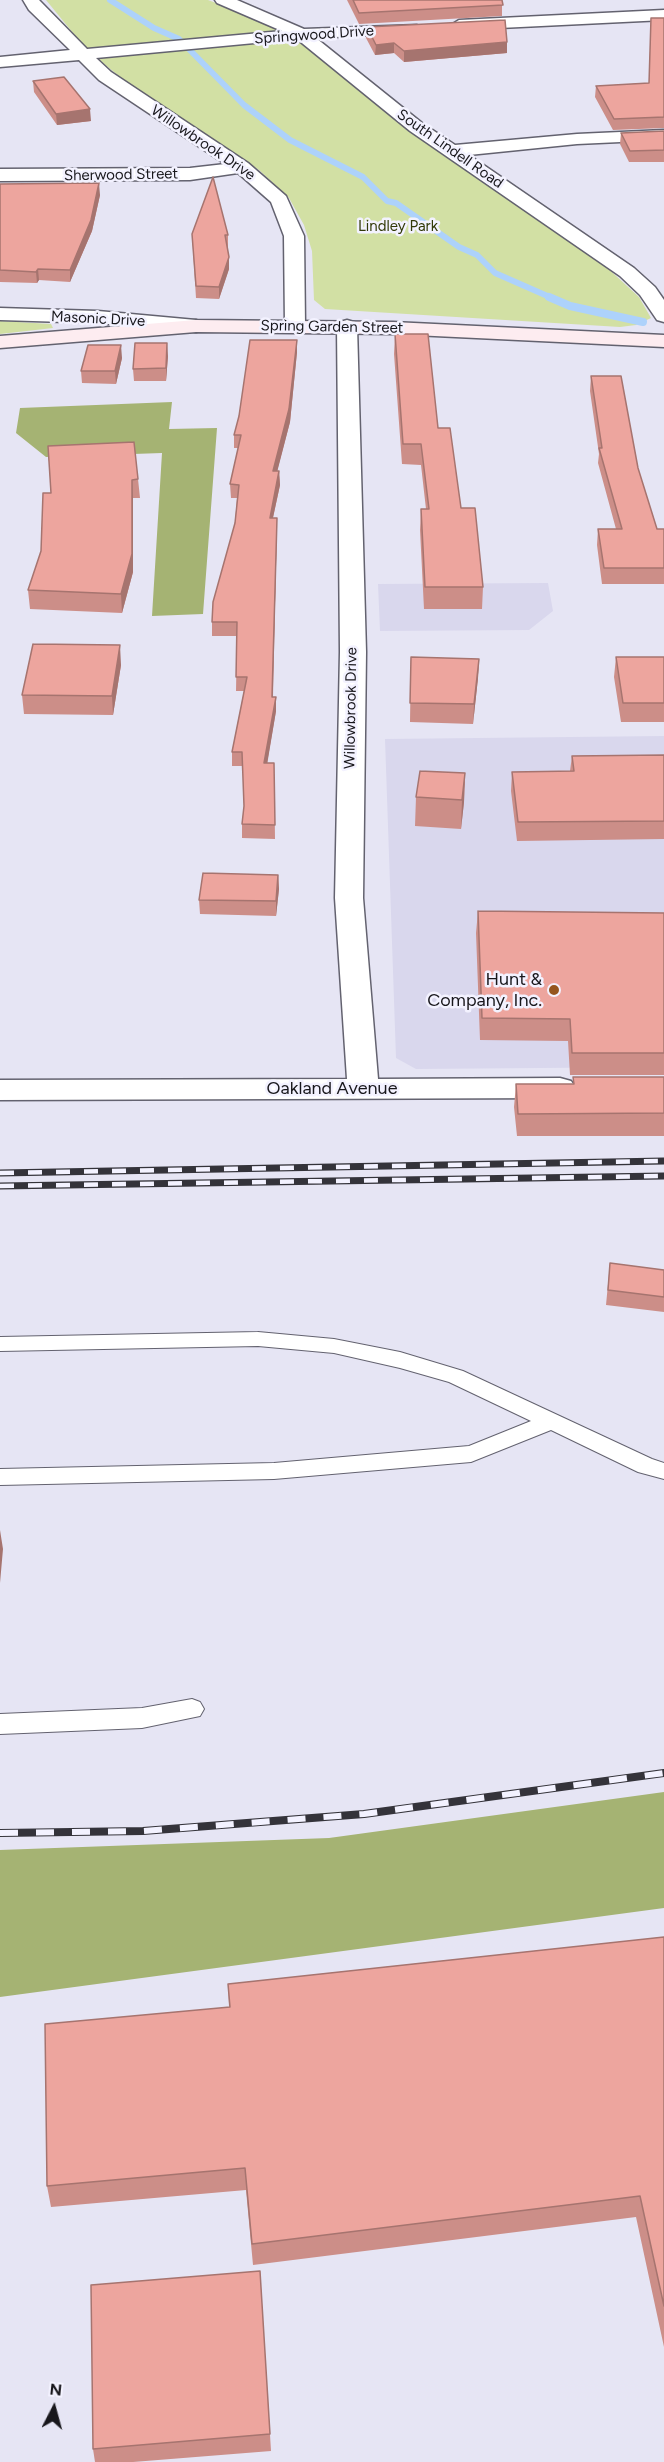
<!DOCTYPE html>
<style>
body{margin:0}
#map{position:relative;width:664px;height:2462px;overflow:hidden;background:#e6e5f4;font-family:Figtree,sans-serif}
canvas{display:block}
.north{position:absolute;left:24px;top:2378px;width:60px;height:60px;-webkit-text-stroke:4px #f3f2ff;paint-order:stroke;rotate:6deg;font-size:16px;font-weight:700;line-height:24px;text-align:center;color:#18171c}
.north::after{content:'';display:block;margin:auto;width:21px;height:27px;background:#18171c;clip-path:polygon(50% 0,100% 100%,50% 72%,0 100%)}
</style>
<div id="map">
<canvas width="664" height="2462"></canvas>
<div class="north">N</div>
</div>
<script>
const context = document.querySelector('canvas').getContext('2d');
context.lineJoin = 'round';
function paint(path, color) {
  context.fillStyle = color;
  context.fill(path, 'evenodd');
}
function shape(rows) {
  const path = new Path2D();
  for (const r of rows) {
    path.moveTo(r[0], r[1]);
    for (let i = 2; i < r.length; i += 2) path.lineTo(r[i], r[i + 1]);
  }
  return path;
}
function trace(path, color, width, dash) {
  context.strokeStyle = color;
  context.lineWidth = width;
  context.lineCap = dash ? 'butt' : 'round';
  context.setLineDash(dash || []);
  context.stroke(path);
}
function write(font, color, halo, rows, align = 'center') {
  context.font = font + ' Figtree,sans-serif';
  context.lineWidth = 5;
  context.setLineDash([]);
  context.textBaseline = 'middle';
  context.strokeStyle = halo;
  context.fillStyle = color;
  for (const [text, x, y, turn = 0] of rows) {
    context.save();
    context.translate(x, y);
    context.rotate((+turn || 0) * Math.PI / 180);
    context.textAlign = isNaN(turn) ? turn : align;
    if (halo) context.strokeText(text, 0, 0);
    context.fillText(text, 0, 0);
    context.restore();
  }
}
paint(shape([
 [548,583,553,611,529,630,380,631,378,584],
 [664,736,664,1067,416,1069,396,1058,385,739]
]), '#d9d7ed');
paint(shape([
 [46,0,208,0,264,21,308,48,421,138,602,263,639,297,651,318,636,325,620,327,325,309,314,300,312,251,304,225,289,198,259,170,145,97,104,64,82,44],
 [0,321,51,324,53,328,0,334]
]), '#d2e0a4');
paint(shape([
 [172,402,169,429,217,428,203,614,152,616,162,453,46,457,16,433,20,408],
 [664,1792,664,1908,0,1997,0,1850,329,1838]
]), '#a5b373');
trace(shape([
 [110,0,154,28,179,39,244,105,290,140,363,177,387,201,396,203,459,247,477,255,495,273,552,298]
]), '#add2fb', 6);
trace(shape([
 [549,297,570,306,643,322]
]), '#add2fb', 8);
const service = shape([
 [258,1332,334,1339,400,1352,463,1371,652,1459,664,1463,664,1479,638,1472,551,1430,471,1462,274,1479,0,1485,0,1469,274,1463,469,1446,531,1421,449,1382,400,1368,334,1353,258,1346,0,1351,0,1337,258,1332],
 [192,1699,200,1702,204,1709,200,1716,142,1728,0,1734,0,1714,142,1708,192,1699]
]);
const minor = shape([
 [23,0,39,0,87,49,282,31,217,3,215,0,237,0,304,29,417,25,419,28,411,33,316,38,422,123,455,145,577,134,664,130,664,140,577,144,469,155,634,268,655,287,664,300,664,322,657,320,640,295,620,276,410,131,297,39,96,58,111,72,248,163,286,196,304,236,305,326,302,330,295,332,288,330,285,326,284,236,271,202,238,173,190,180,0,181,0,169,190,168,225,164,99,80,79,60,0,67,0,57,70,50,29,10,23,0],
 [664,10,664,20,459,30,451,25,459,20,664,10],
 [0,308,98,311,196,320,203,322,206,326,203,330,196,332,98,323,0,320,0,308],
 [347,320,354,322,357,326,366,652,363,898,378,1079,560,1078,571,1081,576,1088,571,1095,560,1098,0,1100,0,1080,347,1079,335,898,340,652,337,326,340,322,347,320]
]);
const secondary = shape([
 [196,320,393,322,664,335,664,347,393,334,196,332,0,348,0,336,196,320]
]);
trace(service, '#63626f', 2);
trace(minor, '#63626f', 3);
trace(secondary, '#63626f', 3);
paint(service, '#fff');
paint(minor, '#fff');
paint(secondary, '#fdecf0');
const railFar1 = shape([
 [0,1173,664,1161],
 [0,1186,664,1176]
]);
const rail = shape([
 [0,1833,143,1831,364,1814,664,1773]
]);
trace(railFar1, '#34333a', 7);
trace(rail, '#34333a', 8);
trace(railFar1, '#f3f2ff', 4.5, [14]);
trace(rail, '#f3f2ff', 6, [18]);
paint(shape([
 [347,0,502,0,502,16,359,24],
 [651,18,664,18,664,128,613,130,595,97,596,86,649,83],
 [367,27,507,53,404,62,394,53,375,55,366,38],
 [33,81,91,121,57,125,34,92],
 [664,131,664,162,629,162,620,144,621,133],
 [0,184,100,195,92,231,70,282,39,280,37,283,0,282],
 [192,234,228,235,228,247,227,247,229,269,219,299,196,298],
 [395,334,438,428,483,587,482,609,424,609,420,530,421,509,426,509,421,465,402,464,394,354],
 [297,340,297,352,290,422,277,471,279,471,280,485,273,518,277,518,273,697,276,711,267,763,274,763,275,839,242,838,242,824,244,806,243,766,232,766,232,752,244,691,236,691,237,636,212,636,212,622,235,523,237,498,231,498,230,484,238,448,234,448,234,435],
 [168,356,166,381,134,381,133,369],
 [122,358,116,384,82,383,81,371],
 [591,376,638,468,657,529,664,529,664,584,602,584,597,545,598,529,616,529,598,463,599,454,590,391],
 [48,446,138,479,140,498,133,498,133,572,122,613,30,609,28,590,41,551,51,493],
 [411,657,479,659,478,678,473,724,410,722],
 [616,657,664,657,664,722,621,722,614,677],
 [121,665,113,715,24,714,22,695],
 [664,755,664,839,517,841,511,791,512,772,570,771,572,756],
 [465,773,464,802,461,829,415,826,416,797],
 [278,875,279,889,276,916,200,914,199,900],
 [478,911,664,917,664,1075,570,1075,568,1041,480,1040,476,933],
 [573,1077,664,1077,664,1136,517,1136,514,1107,516,1084,573,1084],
 [610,1263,664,1270,664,1312,606,1305],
 [664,1937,664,2347,636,2217,253,2265,246,2190,51,2207,47,2186,229,2007,228,1984],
 [260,2271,271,2451,133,2462,95,2462,93,2449]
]), '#cc8e88');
paint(shape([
 [507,42,507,53,404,62,404,51],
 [394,43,394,53,375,55,376,45],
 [90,109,91,121,57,125,56,114],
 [99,183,100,195,92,231,70,282,70,270],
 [229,257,229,269,219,299,219,287],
 [38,269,39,280,37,283,36,272],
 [297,340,297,352,290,422,274,484,273,471],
 [167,343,168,356,166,381,166,368],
 [121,345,122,358,116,384,115,371],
 [279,471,280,485,270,531,270,518],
 [132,480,133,498,133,572,122,613,121,594],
 [277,518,277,531,272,711,272,697],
 [120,645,121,665,113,715,112,696],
 [479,659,478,678,473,724,474,704],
 [276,697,276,711,265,777,264,763],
 [465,773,464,802,461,829,462,800],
 [278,875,279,889,276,916,276,901],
 [0,1530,3,1549,0,1583]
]), '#a6746f');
const building = shape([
 [353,0,502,0,503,5,359,13,353,0],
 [651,18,664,18,664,117,614,119,596,86,649,83,651,18],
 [505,20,507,42,404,51,394,43,376,45,367,27,505,20],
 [64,77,90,109,56,114,33,81,64,77],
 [664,131,664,150,630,151,621,133,664,131],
 [213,177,228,235,225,235,229,257,219,287,196,286,192,234,213,177],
 [99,183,91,220,70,270,38,269,36,272,0,270,0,184,99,183],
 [395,334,428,334,438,428,450,428,461,508,475,508,483,587,425,587,421,509,429,509,421,444,403,444,395,334],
 [250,340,297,340,289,409,273,471,279,471,270,518,277,518,272,697,276,697,264,763,274,763,275,825,242,824,244,806,242,752,232,752,247,677,236,677,237,622,212,622,213,602,235,523,239,485,230,484,241,435,234,435,239,416,250,340],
 [135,343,167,343,166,368,133,369,135,343],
 [88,345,121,345,115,371,81,371,88,345],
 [591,376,621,376,638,468,657,529,664,529,664,568,604,568,598,529,622,529,599,448,602,448,591,376],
 [134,442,138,479,132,480,132,554,121,594,28,590,41,551,43,493,51,493,48,446,134,442],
 [33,644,120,645,112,696,22,695,33,644],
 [411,657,479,659,474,704,410,703,411,657],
 [616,657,664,657,664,703,623,703,616,657],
 [664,755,664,821,518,822,512,772,574,771,572,756,664,755],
 [420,771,465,773,462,800,416,797,420,771],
 [203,873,278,875,276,901,199,900,203,873],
 [478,911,664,913,664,1053,572,1053,570,1019,482,1018,478,911],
 [573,1077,664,1077,664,1113,518,1114,516,1084,574,1084,573,1077],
 [610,1263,664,1270,664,1297,608,1290,610,1263],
 [664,1937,664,2306,640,2196,252,2244,245,2168,47,2186,45,2024,230,2007,228,1984,664,1937],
 [260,2271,270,2434,93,2449,91,2285,260,2271]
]);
paint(building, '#eda59e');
trace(building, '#a6746f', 1.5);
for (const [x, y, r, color] of [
 [554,990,6,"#95551e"]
]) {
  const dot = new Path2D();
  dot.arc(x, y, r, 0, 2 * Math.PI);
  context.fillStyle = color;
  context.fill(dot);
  trace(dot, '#f3f2ff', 2);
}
write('15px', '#18171c', '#f3f2ff', [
 ["Springwood Drive",314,35,-4],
 ["Willowbrook Drive",203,143,34],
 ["South Lindell Road",450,149,35],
 ["Sherwood Street",121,175,-1],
 ["Masonic Drive",98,319,3],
 ["Spring Garden Street",332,327,1],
 ["Willowbrook Drive",351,708,-89]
]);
write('15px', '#313907', '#f3f2ff', [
 ["Lindley Park",398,227]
]);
write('18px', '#18171c', '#f3f2ff', [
 ["Hunt &",542,980],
 ["Company, Inc.",542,1001]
], 'right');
write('18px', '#18171c', '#f3f2ff', [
 ["Oakland Avenue",332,1089]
]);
</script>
